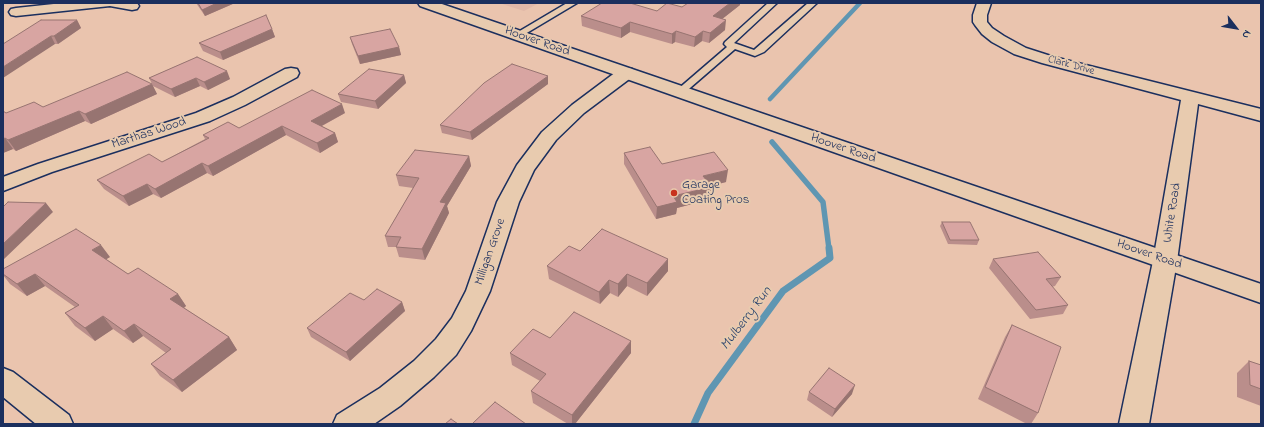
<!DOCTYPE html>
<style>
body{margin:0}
#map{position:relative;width:1264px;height:427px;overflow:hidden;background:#eac4ae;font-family:"Indie Flower",sans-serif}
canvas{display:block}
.frame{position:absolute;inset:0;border:4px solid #1b2f5e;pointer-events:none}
.north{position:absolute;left:1216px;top:8px;width:40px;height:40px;-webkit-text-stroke:3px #e8cbaf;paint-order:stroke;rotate:121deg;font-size:11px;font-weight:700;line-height:16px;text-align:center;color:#1b2f5e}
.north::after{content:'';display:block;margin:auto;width:14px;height:18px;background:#1b2f5e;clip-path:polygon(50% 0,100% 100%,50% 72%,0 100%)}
</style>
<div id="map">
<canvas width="1264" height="427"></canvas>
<div class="frame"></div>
<div class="north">N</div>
</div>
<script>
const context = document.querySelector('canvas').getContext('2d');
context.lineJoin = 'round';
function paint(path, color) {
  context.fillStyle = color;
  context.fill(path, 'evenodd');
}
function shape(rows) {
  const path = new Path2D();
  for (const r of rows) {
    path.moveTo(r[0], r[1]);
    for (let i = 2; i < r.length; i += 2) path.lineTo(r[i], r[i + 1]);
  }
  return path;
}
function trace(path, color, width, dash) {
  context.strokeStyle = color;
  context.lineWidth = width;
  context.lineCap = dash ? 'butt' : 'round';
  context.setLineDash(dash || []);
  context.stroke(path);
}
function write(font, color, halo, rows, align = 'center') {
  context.font = font + ' "Indie Flower",sans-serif';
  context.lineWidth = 4;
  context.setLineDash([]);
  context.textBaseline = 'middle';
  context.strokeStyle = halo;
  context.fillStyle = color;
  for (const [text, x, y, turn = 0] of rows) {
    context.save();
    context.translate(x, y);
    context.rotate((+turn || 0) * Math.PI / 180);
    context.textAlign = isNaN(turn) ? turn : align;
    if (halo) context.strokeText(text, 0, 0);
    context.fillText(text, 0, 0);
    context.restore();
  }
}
paint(shape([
 [499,3,539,3,524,11]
]), '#e1b8a8');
trace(shape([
 [770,99,860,3]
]), '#5f96b2', 4.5);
trace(shape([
 [772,142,823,202,829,249]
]), '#5f96b2', 5.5);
trace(shape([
 [694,424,708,393,783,291,830,258,829,248]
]), '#5f96b2', 7);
const service = shape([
 [567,3,577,3,520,37,514,37,513,35,567,3],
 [768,3,777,3,734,43,754,50,808,3,817,3,764,52,755,56,735,49,683,94,677,94,675,92,677,90,727,47,724,44,725,42,768,3]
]);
const minor = shape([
 [63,3,137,3,139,6,137,9,132,10,110,6,16,16,11,15,9,12,11,9,16,8,63,3],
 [977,3,991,3,987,15,987,22,992,28,1004,36,1026,48,1054,57,1261,109,1261,121,1198,104,1177,261,1173,267,1165,269,1157,267,1153,261,1181,100,1042,63,1014,54,992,42,982,34,975,25,973,22,973,15,977,3],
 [291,68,297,69,299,73,297,77,245,105,210,121,52,172,3,191,3,177,38,164,196,113,233,97,285,69,291,68],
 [626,68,632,69,634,73,632,77,584,113,556,140,534,170,519,202,490,291,471,331,456,355,434,377,400,406,374,424,333,424,337,415,380,388,414,361,436,339,452,318,466,291,497,202,517,165,542,132,572,105,620,69,626,68],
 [3,368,13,372,69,415,73,424,36,424,3,397,3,368]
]);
const tertiary = shape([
 [1165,253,1173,255,1177,261,1149,424,1119,424,1153,261,1157,255,1165,253]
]);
const secondary = shape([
 [418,3,439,3,1261,284,1261,303,420,6,418,3]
]);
trace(service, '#1b2f5e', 3);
trace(minor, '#1b2f5e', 3);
trace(tertiary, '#1b2f5e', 3);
trace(secondary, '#1b2f5e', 3);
paint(service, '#e8cbaf');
paint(minor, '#e8cbaf');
paint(tertiary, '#e8cbaf');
paint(secondary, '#e8cbaf');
paint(shape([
 [196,3,235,3,205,16],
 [740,5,722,19,725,30,709,43,702,41,694,47,675,42,672,44,630,32,621,38,582,26,581,16],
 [77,20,81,28,58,44,3,44],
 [272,29,275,37,223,60,203,51,199,43],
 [350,37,399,47,401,55,360,64,352,44],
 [197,57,230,79,208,90,200,86,175,97,153,86,149,78],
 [404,75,406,83,378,109,341,102,338,94],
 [548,76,548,84,472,140,442,133,440,125],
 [152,84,157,94,91,124,85,121,16,151,13,149,3,153,3,111,6,113,43,107],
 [345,113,322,126,335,133,338,142,320,153,286,135,213,176,207,173,161,198,153,194,129,206,104,189,97,180,162,162,205,139,203,135,239,128],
 [624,153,662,164,726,182,711,186,712,187,711,199,677,208,676,214,656,219,624,164],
 [469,156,471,166,447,206,449,213,425,260,399,257,396,247,388,247,385,236,413,188,399,186,396,175],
 [942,222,979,240,977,245,948,244,940,226],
 [580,251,668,271,647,296,627,286,618,297,610,293,600,304,549,279,547,266],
 [110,257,106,259,128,274,178,294,186,306,184,308,229,337,237,350,182,392,160,376,151,364,166,353,143,336,133,343,113,329,95,341,75,326,65,313,75,307,45,286,27,296,10,284,3,275,3,269],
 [993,259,1061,277,1055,286,1052,287,1068,305,1063,314,1030,319,989,268],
 [364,300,402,302,405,311,350,361,311,337,307,328],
 [1012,325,1038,413,1031,424,1027,424,978,399,1005,337],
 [550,338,631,353,575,424,568,424,533,403,531,391,540,381,512,365,510,353],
 [1249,361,1261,365,1261,406,1237,397,1237,373],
 [809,392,852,394,832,417,807,400]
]), '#ba8e8b');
paint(shape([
 [217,3,235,3,205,16,202,10],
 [730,3,740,3,740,5,712,27,713,16],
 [77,20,81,28,58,44,54,36],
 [726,20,725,30,709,43,710,33],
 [630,22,630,32,621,38,621,28],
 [272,29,275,37,223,60,220,52],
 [676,31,675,42,672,44,672,34],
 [703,31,702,41,694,47,695,37],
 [51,36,55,44,3,78,3,67],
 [399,47,401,55,360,64,358,56],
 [227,71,230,79,208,90,204,82],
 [404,75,406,83,378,109,375,101],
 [548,76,548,84,472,140,470,132],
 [196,78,200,86,175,97,171,89],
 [152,84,157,94,91,124,85,114],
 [342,104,345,113,314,130,311,121],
 [79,111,85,121,16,151,8,140],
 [282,126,286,135,213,176,208,166],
 [335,133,338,142,320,153,317,143],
 [5,138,13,149,3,153,3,139],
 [469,156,471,166,447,206,449,213,425,260,422,249,440,202],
 [202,163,207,173,161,198,155,189],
 [728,170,726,182,702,188,703,176],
 [147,184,153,194,129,206,123,196],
 [712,187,711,199,677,208,676,214,656,219,657,207,673,196],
 [46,203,53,212,3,260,3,244],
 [101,245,110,257,100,263,92,250],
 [668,259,668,271,647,296,647,283],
 [35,274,45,286,27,296,17,284],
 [627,274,627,286,618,297,618,284],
 [609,280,610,293,600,304,599,292],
 [178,294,186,306,178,312,170,299],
 [402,302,405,311,350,361,346,352],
 [103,316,113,329,95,341,85,328],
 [134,324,143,336,133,343,124,331],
 [229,337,237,350,182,392,173,380],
 [631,341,631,353,575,424,572,424,572,415],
 [855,385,852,394,832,417,835,409]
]), '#977471');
const building = shape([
 [198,3,217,3,202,10,198,3],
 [602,3,630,3,657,11,667,3,682,7,688,3,730,3,713,16,726,20,710,33,703,31,695,37,676,31,672,34,630,22,621,28,581,16,602,3],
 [266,15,272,29,220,52,199,43,266,15],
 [41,20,77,20,54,36,51,36,3,67,3,44,41,20],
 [390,29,399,47,358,56,350,37,390,29],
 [197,57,227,71,204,82,196,78,171,89,149,78,197,57],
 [512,64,548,76,470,132,440,125,484,83,512,64],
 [369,69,404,75,375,101,338,94,369,69],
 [127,72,152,84,85,114,79,111,8,140,5,138,3,139,3,111,6,113,34,102,43,107,127,72],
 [312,90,342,104,311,121,335,133,317,143,282,126,208,166,202,163,155,189,147,184,123,196,97,180,149,154,162,162,209,138,203,135,228,122,239,128,312,90],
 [650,147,662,164,714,152,728,170,703,176,712,187,673,196,677,202,657,207,624,153,650,147],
 [415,150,469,156,440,202,446,203,422,249,396,247,401,237,385,236,419,178,396,175,415,150],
 [8,202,46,203,3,244,3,207,8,202],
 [942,222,970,222,979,240,950,240,942,222],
 [76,229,101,245,92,250,128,274,138,268,178,294,170,299,229,337,173,380,151,364,171,349,134,324,124,331,103,316,85,328,65,313,79,305,35,274,17,284,3,274,3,269,76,229],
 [602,229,668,259,647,283,627,274,618,284,609,280,599,292,547,266,569,246,580,251,602,229],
 [1038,252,1061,277,1046,279,1068,305,1036,310,993,259,1038,252],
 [377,289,402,302,346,352,307,328,350,293,364,300,377,289],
 [574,312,631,341,572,415,531,391,546,374,510,353,533,329,550,338,574,312],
 [1012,325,1061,347,1038,413,985,387,1012,325],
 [1249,361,1261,365,1261,389,1250,385,1249,361],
 [829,368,855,385,835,409,809,392,829,368],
 [495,402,526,424,472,424,495,402],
 [451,419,458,424,445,424,451,419]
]);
paint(building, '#d8a5a2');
trace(building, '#977471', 1);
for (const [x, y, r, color] of [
 [674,193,4,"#c8321e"]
]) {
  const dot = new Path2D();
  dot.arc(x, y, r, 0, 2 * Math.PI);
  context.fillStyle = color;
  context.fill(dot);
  trace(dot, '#e8cbaf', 1.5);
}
write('11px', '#1b2f5e', '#e8cbaf', [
 ["Clark Drive",1071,66,15]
]);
write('13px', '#1b2f5e', '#e8cbaf', [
 ["Hoover Road",537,42,19],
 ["Marthas Wood",149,134,-18],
 ["Hoover Road",843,149,19],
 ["White Road",1173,213,-81],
 ["Milligan Grove",491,252,-71],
 ["Hoover Road",1149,255,19]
]);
write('13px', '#1b2f5e', '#e8cbaf', [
 ["Garage",682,186],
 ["Coating Pros",682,201]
], 'left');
write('italic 14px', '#26406c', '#e8cbaf', [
 ["Mulberry Run",747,319,-53]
]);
</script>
